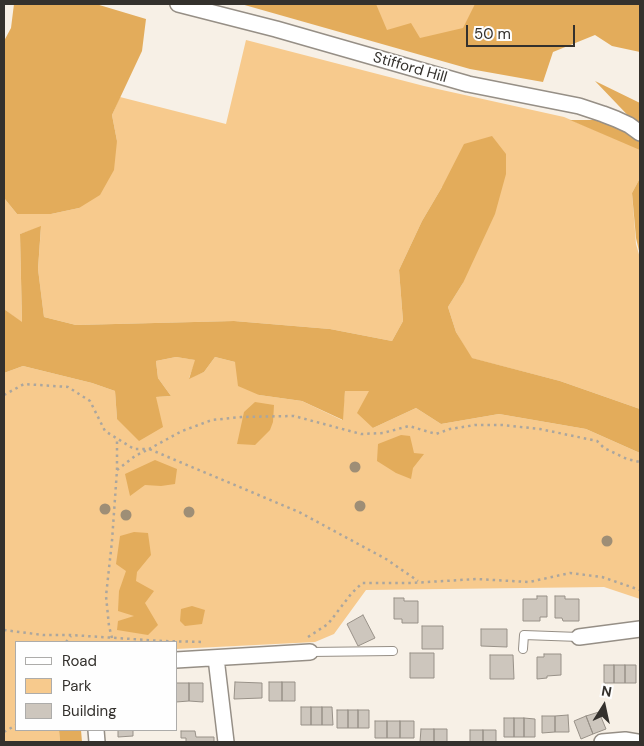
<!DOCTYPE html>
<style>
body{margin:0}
#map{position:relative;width:644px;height:746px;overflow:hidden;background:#f7f0e6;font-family:"DM Sans",sans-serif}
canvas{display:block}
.frame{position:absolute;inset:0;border:5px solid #34312d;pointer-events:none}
.legend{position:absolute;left:15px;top:641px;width:162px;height:90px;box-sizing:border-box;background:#fefefe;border:1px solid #adacaa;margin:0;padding:6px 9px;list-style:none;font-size:15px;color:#34312d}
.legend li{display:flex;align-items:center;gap:10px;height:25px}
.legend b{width:25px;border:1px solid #adacaa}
.north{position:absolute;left:579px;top:681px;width:50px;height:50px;-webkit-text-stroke:4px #fefefe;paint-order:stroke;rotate:10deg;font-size:14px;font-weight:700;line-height:20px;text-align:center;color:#34312d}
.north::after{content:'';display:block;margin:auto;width:18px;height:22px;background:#34312d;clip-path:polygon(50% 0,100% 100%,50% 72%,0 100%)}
.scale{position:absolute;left:466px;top:25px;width:109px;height:22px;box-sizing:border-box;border:2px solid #34312d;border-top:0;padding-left:6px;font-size:15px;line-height:18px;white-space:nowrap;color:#34312d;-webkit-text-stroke:4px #fefefe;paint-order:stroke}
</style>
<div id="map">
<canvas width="644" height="746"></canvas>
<div class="frame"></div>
<ul class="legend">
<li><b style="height:6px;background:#fff"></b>Road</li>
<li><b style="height:14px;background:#f7ca8d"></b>Park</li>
<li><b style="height:14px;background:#cdc6bd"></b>Building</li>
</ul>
<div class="north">N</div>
<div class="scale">50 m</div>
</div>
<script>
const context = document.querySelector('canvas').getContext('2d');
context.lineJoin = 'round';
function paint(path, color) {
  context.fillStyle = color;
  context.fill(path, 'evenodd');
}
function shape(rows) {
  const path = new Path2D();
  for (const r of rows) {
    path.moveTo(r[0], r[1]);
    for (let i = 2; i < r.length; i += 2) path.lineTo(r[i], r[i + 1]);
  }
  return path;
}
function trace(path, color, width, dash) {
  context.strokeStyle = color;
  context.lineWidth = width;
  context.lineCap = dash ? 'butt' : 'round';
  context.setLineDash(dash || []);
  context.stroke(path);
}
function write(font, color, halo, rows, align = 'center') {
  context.font = font + ' "DM Sans",sans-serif';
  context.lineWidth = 4;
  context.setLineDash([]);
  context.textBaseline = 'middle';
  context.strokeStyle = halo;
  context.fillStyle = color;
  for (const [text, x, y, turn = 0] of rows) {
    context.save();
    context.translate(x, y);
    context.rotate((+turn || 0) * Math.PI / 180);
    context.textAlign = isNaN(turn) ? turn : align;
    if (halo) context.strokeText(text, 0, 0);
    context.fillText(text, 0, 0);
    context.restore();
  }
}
paint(shape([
 [273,4,640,4,568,31,507,60],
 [246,40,424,86,564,117,640,149,640,178,632,193,636,244,640,258,640,409,560,381,471,358,456,332,448,307,463,283,442,187,422,221,399,270,403,321,392,341,330,329,234,321,76,325,44,317,38,269,41,227,20,234,22,323,4,309,4,198,17,214,51,214,79,208,117,141,112,115,120,97,226,124],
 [176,357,196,360,189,378,204,372,215,357,235,362,259,395,302,401,342,420,345,391,369,391,373,428,416,408,441,424,499,414,586,429,640,453,640,599,604,587,366,590,334,634,315,642,176,649,176,642,16,642,16,730,59,730,60,742,4,742,4,373,23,366,92,383,115,391,117,419,156,397,171,396,158,378,156,361]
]), '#f7ca8d');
paint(shape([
 [14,4,96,4,146,19,142,51,112,115,117,141,114,170,100,195,79,208,51,214,17,214,4,198,4,41,11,28],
 [241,4,376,4,387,30,411,23,420,38,463,28,475,4,640,4,640,52,612,46,595,35,553,52,543,82,470,69],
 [595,81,640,103,640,128],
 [570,120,603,120,640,139,640,150],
 [492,136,506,154,506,174,495,214,463,283,448,307,456,332,472,358,560,381,640,409,640,453,586,429,499,414,441,424,416,408,373,428,357,413,369,391,345,391,343,420,302,401,259,395,238,386,235,362,215,357,204,372,189,379,195,360,176,357,156,361,158,378,171,396,156,397,163,427,139,441,117,419,115,391,92,383,23,366,4,373,4,309,22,322,20,234,41,226,38,269,44,317,76,325,234,321,330,329,392,341,403,321,399,270,422,221,442,187,464,144],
 [640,178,640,255,636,238,632,193],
 [255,402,274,405,273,422,270,430,255,445,237,444,244,412],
 [401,435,410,436,414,453,424,454,413,468,411,479,396,473,377,461,378,444],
 [155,460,177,469,175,484,161,486,145,485,130,496,125,474],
 [134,532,148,533,151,555,137,572,136,581,154,591,145,603,158,625,148,635,117,630,118,621,134,616,118,611,119,591,126,571,116,564,120,536],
 [192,606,205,610,202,624,185,626,180,621,181,609],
 [59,730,81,730,82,742,60,742]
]), '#e3ac5b');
const building = shape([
 [537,596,547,596,547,617,540,617,540,621,523,621,523,599,537,599,537,596],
 [555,596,565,596,565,599,579,599,579,621,563,621,562,618,555,618,555,596],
 [394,598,404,598,404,601,418,601,418,623,402,623,402,619,394,619,394,598],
 [363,615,375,638,358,646,347,624,363,615],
 [422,626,443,626,443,649,422,649,422,626],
 [481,629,507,629,507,647,481,646,481,629],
 [410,653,434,653,434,678,410,678,410,653],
 [544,654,561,654,561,675,547,676,547,678,537,679,537,657,544,657,544,654],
 [490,655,513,655,514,679,490,679,490,655],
 [604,665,614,665,614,683,604,683,604,665],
 [614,665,625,665,625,683,614,683,614,665],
 [625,665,636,665,636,683,625,683,625,665],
 [235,682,262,683,262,698,234,699,235,682],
 [269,682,282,682,282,701,269,701,269,682],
 [282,682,295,682,295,701,282,701,282,682],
 [176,683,189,683,189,701,176,702,176,683],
 [189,683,203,683,203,702,189,701,189,683],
 [301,707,311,707,311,725,301,725,301,707],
 [311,707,322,707,322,725,311,725,311,707],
 [322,707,332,707,333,725,322,725,322,707],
 [337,710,348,710,348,728,337,728,337,710],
 [348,710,358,710,358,728,348,728,348,710],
 [358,710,369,710,369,728,358,728,358,710],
 [599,712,606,729,593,734,586,716,599,712],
 [568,715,569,732,555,732,555,716,568,715],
 [542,716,555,716,555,732,542,733,542,716],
 [586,716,593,734,581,739,574,721,586,716],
 [504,718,514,718,514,737,504,737,504,718],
 [514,718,524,718,524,737,514,737,514,718],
 [524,718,535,719,535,737,524,737,524,718],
 [375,721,387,721,387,738,375,738,375,721],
 [387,721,400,721,400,738,387,738,387,721],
 [400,721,414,721,414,738,400,738,400,721],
 [421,729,434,729,434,742,420,742,421,729],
 [434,729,447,729,447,742,434,742,434,729],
 [117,730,134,730,133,730,133,736,118,737,118,731,117,730],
 [470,730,483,730,483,742,470,742,470,730],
 [483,730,496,730,496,742,483,742,483,730],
 [181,731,195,731,196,737,214,737,214,742,186,742,186,738,181,738,181,731]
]);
paint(building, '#cdc6bd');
trace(building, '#989188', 1);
const service = shape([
 [523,649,524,635,579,637],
 [310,652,393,651]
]);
const minor = shape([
 [178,4,276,29,468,84,579,106,603,114,616,119,629,125,640,133],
 [579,637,640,629],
 [216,658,226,742],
 [176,660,310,652],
 [96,730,97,742],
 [602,742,625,740,637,742]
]);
trace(service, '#968f86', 10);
trace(minor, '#968f86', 18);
trace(shape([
 [4,395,24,384,68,387,90,401,105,431,134,449,149,449,182,431,212,420,241,417,294,416,361,434,383,433,409,426,436,434,450,429,475,425,502,425,540,429,597,441,604,448,627,459,640,462],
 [117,470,135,456,149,449,299,512,386,559,418,581],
 [4,630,43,635,71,635,162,641,205,642],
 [308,637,328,624,351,594,362,583,411,583,477,579,529,582,570,573,602,577,640,590],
 [112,638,109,626,106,596,112,541,117,470,117,439],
 [66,642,71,636],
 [4,732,16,725]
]), '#aba69e', 2.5, [2.5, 4]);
trace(service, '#fff', 8);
trace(minor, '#fff', 15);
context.fillStyle = '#9e8e76';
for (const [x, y] of [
 [355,467],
 [360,506],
 [105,509],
 [189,512],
 [126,515],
 [607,541]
]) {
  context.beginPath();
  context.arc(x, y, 5.5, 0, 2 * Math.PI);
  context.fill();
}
write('15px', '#34312d', '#fefefe', [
 ["Stifford Hill",410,68,16]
]);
</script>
